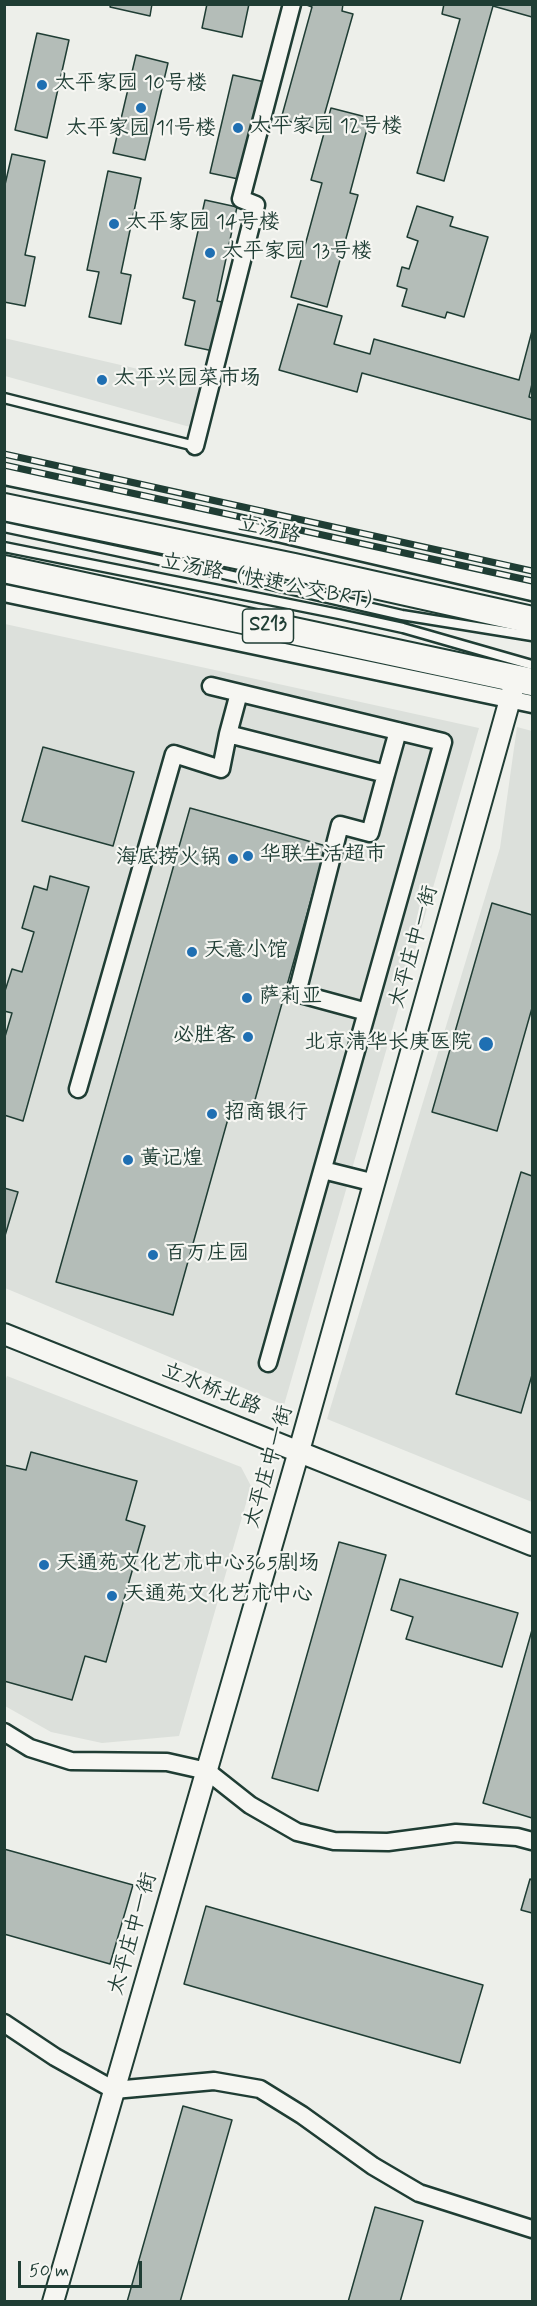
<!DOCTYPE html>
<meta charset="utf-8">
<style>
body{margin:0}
#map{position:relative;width:537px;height:2306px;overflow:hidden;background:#edefea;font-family:Mynerve,sans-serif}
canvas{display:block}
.frame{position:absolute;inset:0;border:6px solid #1f3d34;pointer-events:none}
.scale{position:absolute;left:18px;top:2261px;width:124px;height:27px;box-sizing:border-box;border:3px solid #1f3d34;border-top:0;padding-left:8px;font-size:18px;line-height:21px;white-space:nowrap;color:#1f3d34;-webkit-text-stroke:4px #f6f6f2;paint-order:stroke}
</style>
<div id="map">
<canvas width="537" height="2306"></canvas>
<div class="frame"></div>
<div class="scale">50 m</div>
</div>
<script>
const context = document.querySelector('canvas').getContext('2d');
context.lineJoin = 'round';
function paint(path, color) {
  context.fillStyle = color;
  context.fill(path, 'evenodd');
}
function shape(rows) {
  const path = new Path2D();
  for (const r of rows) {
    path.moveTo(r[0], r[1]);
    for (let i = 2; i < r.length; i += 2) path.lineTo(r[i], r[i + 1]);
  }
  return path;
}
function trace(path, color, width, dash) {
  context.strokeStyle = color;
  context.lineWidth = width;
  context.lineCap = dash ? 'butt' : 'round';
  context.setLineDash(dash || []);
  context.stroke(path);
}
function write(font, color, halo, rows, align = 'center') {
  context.font = font + ' Mynerve,"LXGW WenKai TC",sans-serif';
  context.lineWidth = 4.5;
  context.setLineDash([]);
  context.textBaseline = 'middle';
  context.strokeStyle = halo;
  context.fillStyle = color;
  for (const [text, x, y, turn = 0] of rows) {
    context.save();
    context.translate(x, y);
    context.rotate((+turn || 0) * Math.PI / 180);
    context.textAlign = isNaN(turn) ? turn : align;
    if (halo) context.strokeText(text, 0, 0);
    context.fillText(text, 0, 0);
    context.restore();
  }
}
paint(shape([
 [4,338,203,384,190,427,5,376],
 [5,624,479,728,284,1405,5,1288],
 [517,727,532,731,532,1502,327,1419,500,848],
 [7,1376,241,1467,251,1486,179,1736,102,1743,51,1732,5,1706,4,1384]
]), '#dce0db');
const building = shape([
 [111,4,152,4,150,16,110,7,111,4],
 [207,4,249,4,242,37,202,28,207,4],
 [304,4,343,4,342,11,353,14,320,130,281,119,312,7,304,4],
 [444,4,532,4,532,17,493,6,444,181,417,173,460,19,442,14,444,4],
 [37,33,69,40,47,138,15,130,37,33],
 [136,55,168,63,145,160,113,153,136,55],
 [233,75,265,82,243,180,210,173,233,75],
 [331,108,370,118,350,193,358,195,327,307,291,297,322,183,311,180,331,108],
 [12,154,45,161,25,255,35,257,25,306,4,302,4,189,12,154],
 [108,171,141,178,121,273,131,275,121,324,89,317,99,272,87,270,108,171],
 [205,200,237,207,217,301,228,303,218,352,185,345,195,301,183,298,205,200],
 [417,206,453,217,450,226,488,237,464,317,447,312,445,318,402,306,407,289,397,286,402,267,409,269,418,241,407,237,417,206],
 [298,304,342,316,334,344,370,354,374,339,519,380,532,331,532,384,529,397,532,398,532,420,362,373,357,392,279,370,298,304],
 [43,747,134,772,113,846,22,821,43,747],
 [190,808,326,846,253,1107,233,1101,173,1315,56,1282,190,808],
 [50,876,89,887,23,1121,4,1115,4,1040,12,1013,4,1011,4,994,12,969,22,972,34,932,22,928,34,886,47,890,50,876],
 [492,903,532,915,532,1008,497,1131,432,1112,492,903],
 [521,1172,532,1176,532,1375,521,1413,456,1394,521,1172],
 [4,1188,18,1192,4,1239,4,1188],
 [31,1452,137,1481,126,1520,145,1526,106,1662,85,1656,72,1700,4,1681,4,1465,26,1470,31,1452],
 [339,1542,386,1555,318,1791,272,1778,339,1542],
 [400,1579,518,1613,502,1667,406,1639,413,1617,391,1610,400,1579],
 [532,1630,532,1818,483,1803,532,1630],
 [4,1849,133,1885,110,1964,4,1934,4,1849],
 [530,1879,532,1880,532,1913,521,1910,530,1879],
 [206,1906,483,1985,460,2063,184,1984,206,1906],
 [183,2106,232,2120,180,2302,127,2302,183,2106],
 [375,2207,423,2221,400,2302,348,2302,375,2207]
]);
paint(building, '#b4bdb8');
trace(building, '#1f3d34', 1.5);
const service = shape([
 [4,398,195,446],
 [4,527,215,572,402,615,532,636],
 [4,547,339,614,403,628,532,665]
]);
const minor = shape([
 [195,446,256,205,241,199,292,4],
 [4,476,282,534,532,592],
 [4,593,532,704],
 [211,686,443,742,268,1363],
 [239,693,228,734,386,774,370,833,340,825,297,993,367,1012],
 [386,774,398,731],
 [78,1089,174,754,221,769,228,734],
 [323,1170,375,1183],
 [4,1732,30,1748,71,1761,167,1762,207,1771,250,1805,297,1832,334,1841,388,1842,456,1833,517,1837,532,1841],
 [4,2023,55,2057,114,2090,214,2081,260,2089,302,2115,373,2166,419,2193,532,2229]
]);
const tertiary = shape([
 [4,1334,532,1545],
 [53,2302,299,1451,516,678]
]);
const primary = shape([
 [4,507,294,567,532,620],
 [4,569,532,682]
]);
trace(service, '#1f3d34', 13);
trace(minor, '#1f3d34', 21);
trace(tertiary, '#1f3d34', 24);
trace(primary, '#1f3d34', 30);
trace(service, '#f6f6f2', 8);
trace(minor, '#f6f6f2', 16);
trace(tertiary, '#f6f6f2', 20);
trace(primary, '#f6f6f2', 26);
const rail = shape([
 [4,454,532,571],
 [4,465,532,581]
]);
trace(rail, '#1f3d34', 7);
trace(rail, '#f6f6f2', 4.5, [14]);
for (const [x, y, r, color] of [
 [42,85,6,"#1f6fb2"],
 [141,108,6,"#1f6fb2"],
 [238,128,6,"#1f6fb2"],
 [114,224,6,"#1f6fb2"],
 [210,253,6,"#1f6fb2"],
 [102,380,6,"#1f6fb2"],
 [248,856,6,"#1f6fb2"],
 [233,859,6,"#1f6fb2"],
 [192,952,6,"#1f6fb2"],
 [247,998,6,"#1f6fb2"],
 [248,1037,6,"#1f6fb2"],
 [486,1044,8,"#1f6fb2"],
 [212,1114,6,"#1f6fb2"],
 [128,1160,6,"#1f6fb2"],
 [153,1255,6,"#1f6fb2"],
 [44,1565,6,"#1f6fb2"],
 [112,1596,6,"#1f6fb2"]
]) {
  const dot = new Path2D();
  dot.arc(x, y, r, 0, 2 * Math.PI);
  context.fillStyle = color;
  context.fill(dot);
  trace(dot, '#f6f6f2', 2);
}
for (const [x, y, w] of [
 [268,626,51]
]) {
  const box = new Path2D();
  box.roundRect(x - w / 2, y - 17, w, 34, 4.5);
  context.fillStyle = '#f6f6f2';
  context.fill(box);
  trace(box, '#1f3d34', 1.5);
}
write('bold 20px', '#1f3d34', null, [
 ["S213",268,626]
]);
write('21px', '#1f3d34', '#f6f6f2', [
 ["太平家园 10号楼",54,85],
 ["太平家园 12号楼",250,128],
 ["太平家园 11号楼",141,130,"center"],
 ["太平家园 14号楼",126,224],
 ["太平家园 13号楼",222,253],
 ["太平兴园菜市场",114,380],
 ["华联生活超市",260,856],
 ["海底捞火锅",221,859,"right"],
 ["天意小馆",204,952],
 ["萨莉亚",259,998],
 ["必胜客",236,1037,"right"],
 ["北京清华长庚医院",472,1044,"right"],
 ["招商银行",224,1114],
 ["黄记煌",140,1160],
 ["百万庄园",165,1255],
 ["天通苑文化艺术中心365剧场",56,1565],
 ["天通苑文化艺术中心",124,1596]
], 'left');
write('21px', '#1f3d34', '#f6f6f2', [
 ["立汤路",269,531,12],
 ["立汤路（快速公交BRT）",273,584,11],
 ["太平庄中一街",415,947,-74],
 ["立水桥北路",211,1390,22],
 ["太平庄中一街",270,1467,-74],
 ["太平庄中一街",134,1934,-74]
]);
</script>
